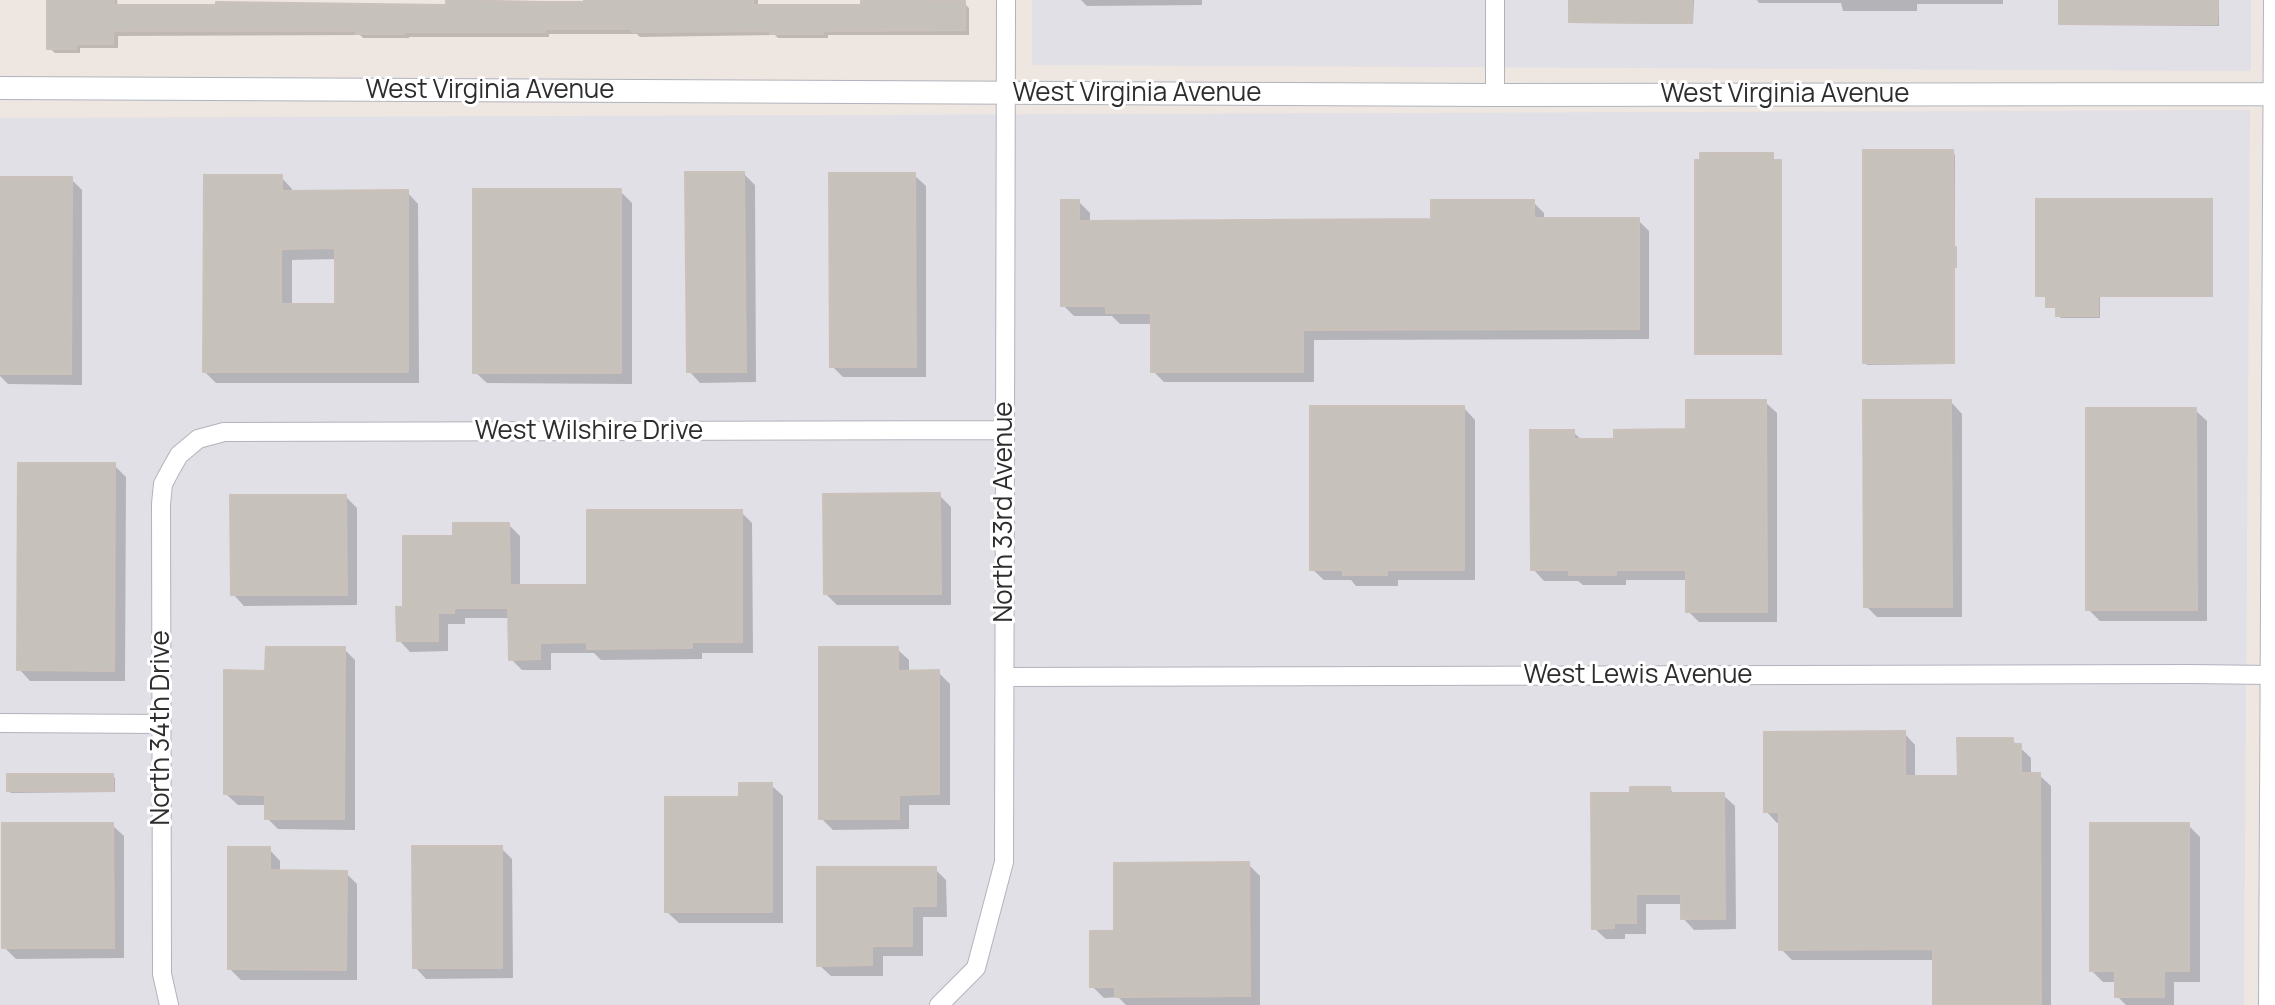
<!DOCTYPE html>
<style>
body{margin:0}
canvas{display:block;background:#eee6e0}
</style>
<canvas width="2275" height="1005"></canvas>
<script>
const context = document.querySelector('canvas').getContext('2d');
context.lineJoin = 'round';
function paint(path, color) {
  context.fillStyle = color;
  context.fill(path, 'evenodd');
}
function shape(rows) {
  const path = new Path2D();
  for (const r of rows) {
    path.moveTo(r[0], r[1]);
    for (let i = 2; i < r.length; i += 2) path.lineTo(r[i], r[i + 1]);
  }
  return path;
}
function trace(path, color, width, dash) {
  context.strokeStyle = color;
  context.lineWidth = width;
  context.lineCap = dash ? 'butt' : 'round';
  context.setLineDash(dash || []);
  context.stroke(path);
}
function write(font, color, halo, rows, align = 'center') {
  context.font = font + ' Manrope,sans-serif';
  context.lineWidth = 6;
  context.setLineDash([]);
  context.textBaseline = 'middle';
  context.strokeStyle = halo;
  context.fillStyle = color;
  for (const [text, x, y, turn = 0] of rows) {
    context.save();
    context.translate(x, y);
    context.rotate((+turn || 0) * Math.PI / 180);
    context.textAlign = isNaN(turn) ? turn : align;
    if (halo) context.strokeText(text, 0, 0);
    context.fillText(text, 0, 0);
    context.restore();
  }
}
paint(shape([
 [1032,0,2251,0,2251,71,1032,65],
 [2250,110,2244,1005,0,1005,0,118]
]), '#e1e0e7');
paint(shape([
 [50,0,117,0,118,7,448,7,448,0,481,0,481,4,586,4,586,0,758,0,758,7,863,7,863,0,897,0,897,3,964,3,969,8,969,35,828,35,828,38,778,38,775,35,640,37,637,34,549,34,549,37,409,37,409,38,363,38,360,35,118,36,118,48,80,48,80,53,55,53,49,48],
 [1081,0,1202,0,1202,5,1087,6],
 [1571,0,1694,0,1693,24,1573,23,1571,21],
 [1757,0,2003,0,2003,4,1917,4,1917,11,1843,11,1841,3,1759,3],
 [2061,0,2219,0,2219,26,2063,25,2061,23],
 [1953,152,1955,155,1955,249,1957,251,1957,268,1955,268,1955,364,1867,365,1865,362],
 [1772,155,1774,162,1782,164,1782,355,1699,355,1697,353],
 [744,174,755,185,756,382,700,383,689,371],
 [914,175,926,186,926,377,843,377,832,366],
 [281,177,292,189,292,193,407,192,418,204,419,383,216,383,205,372],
 [337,259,337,306,292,306,292,260],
 [0,179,71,179,82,190,82,385,8,384,0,376],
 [620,191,632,203,632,384,487,383,475,372],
 [2211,201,2213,203,2213,297,2100,297,2100,318,2061,318,2058,315,2058,308,2050,308,2048,306,2048,297,2041,297,2038,295],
 [1079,202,1090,213,1090,223,1433,221,1533,202,1544,213,1544,220,1638,220,1649,231,1649,339,1314,340,1314,382,1164,382,1153,371,1153,324,1120,324,1112,316,1074,316,1063,305],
 [1765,402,1777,413,1777,622,1699,622,1688,611,1688,580,1626,580,1626,585,1583,585,1578,581,1544,581,1533,569,1573,432,1583,441,1616,441,1688,431],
 [1951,402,1962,414,1962,617,1877,617,1866,606],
 [1464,408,1475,420,1475,580,1398,580,1398,586,1356,586,1351,580,1324,580,1312,569],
 [2195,410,2207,421,2207,621,2100,621,2088,609],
 [114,465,126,477,125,681,30,681,19,669],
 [939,495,951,507,951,605,837,605,826,594],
 [346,497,357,508,357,605,244,606,233,594],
 [741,512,752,523,753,653,702,653,702,659,601,660,594,653,551,653,551,670,522,670,511,659,511,618,465,618,465,624,448,624,448,651,410,652,399,640,405,609,455,538,509,525,520,536,520,587,589,587],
 [344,649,355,660,355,830,278,829,267,818,267,805,238,805,226,794,267,673],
 [897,649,909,660,909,672,938,672,950,684,950,805,909,805,909,829,833,830,821,818],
 [1904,733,1915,745,1915,778,1960,778,2012,740,2031,758,2031,775,2039,775,2051,786,2051,1005,1935,1005,1935,960,1792,960,1781,949,1781,823,1777,823,1766,811],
 [112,776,115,778,115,792,11,793,9,791],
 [771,785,783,796,783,923,679,923,667,912,741,799],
 [1670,789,1675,795,1723,795,1735,806,1736,929,1694,930,1683,918,1683,904,1646,904,1646,934,1625,934,1625,939,1606,939,1594,928,1632,795],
 [112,825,124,836,124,958,16,959,4,947],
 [2188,825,2200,837,2200,982,2174,982,2174,1005,2126,1005,2117,996,2117,982,2103,982,2092,971],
 [501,848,512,859,513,978,426,979,415,967],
 [269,849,280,861,280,872,346,873,357,884,357,980,241,980,230,969],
 [1248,864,1260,876,1260,1005,1126,1005,1118,997,1104,998,1092,986,1116,933],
 [935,869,946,880,947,917,923,917,923,956,883,956,883,976,831,976,819,965]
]), '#0003');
const building = shape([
 [47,0,114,0,113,5,216,5,216,2,446,5,446,0,545,2,584,2,584,0,753,0,753,5,861,5,861,0,965,1,965,30,823,31,823,34,770,34,770,31,632,32,632,29,545,29,545,32,404,32,404,34,356,34,356,31,113,31,113,44,76,44,76,49,47,49,47,0],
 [1569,0,1692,0,1692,23,1569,22,1569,0],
 [2059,0,2218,0,2217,24,2059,24,2059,0],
 [1863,150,1953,150,1954,247,1956,247,1956,267,1954,267,1954,363,1863,363,1863,150],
 [1700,153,1773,153,1773,160,1781,160,1781,354,1695,354,1695,160,1700,160,1700,153],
 [685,172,744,172,746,372,687,372,685,172],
 [829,173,915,173,916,367,830,367,829,173],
 [204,175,282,175,282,191,408,190,408,372,203,372,204,175],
 [335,248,335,304,281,304,281,249,335,248],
 [0,177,72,177,71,374,0,374,0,177],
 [473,189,621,189,621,373,473,373,473,189],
 [2036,199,2212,199,2212,296,2098,296,2098,316,2056,316,2056,307,2046,307,2046,296,2036,296,2036,199],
 [1061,200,1079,200,1079,221,1431,219,1431,200,1534,200,1534,218,1639,218,1639,329,1303,330,1303,372,1151,372,1151,313,1106,313,1106,306,1061,306,1061,200],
 [1686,400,1766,400,1767,612,1686,612,1686,570,1616,570,1616,575,1569,575,1569,570,1531,570,1530,430,1574,430,1574,439,1614,439,1614,430,1686,429,1686,400],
 [1863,400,1951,400,1952,607,1864,607,1863,400],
 [1310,406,1464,406,1464,570,1387,570,1387,575,1343,575,1343,570,1310,570,1310,406],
 [2086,408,2196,408,2197,610,2086,610,2086,408],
 [18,463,115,463,114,671,17,670,18,463],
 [940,493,941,594,824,594,823,494,940,493],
 [230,495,346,495,347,595,231,595,230,495],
 [587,510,742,510,742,642,692,642,692,648,587,649,587,642,540,643,540,659,509,660,508,608,454,608,454,613,438,613,438,641,397,641,396,607,403,607,403,536,453,536,453,523,509,523,510,585,587,585,587,510],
 [266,647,345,647,344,819,265,819,265,795,224,794,224,670,265,671,266,647],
 [819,647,898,647,898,671,939,670,939,794,899,795,899,819,819,819,819,647],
 [1905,731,1905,776,1958,776,1957,738,2013,738,2013,744,2021,744,2021,773,2040,773,2041,1005,1933,1005,1933,949,1779,950,1779,812,1764,812,1764,732,1905,731],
 [7,774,113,774,113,791,7,791,7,774],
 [739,783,772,783,772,912,665,912,665,797,739,797,739,783],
 [1630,787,1670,787,1670,793,1724,793,1725,919,1681,919,1681,894,1636,894,1636,923,1614,923,1614,928,1592,929,1591,793,1630,793,1630,787],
 [2,823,113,823,114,948,2,948,2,823],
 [2090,823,2189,823,2189,971,2164,971,2164,997,2115,997,2115,971,2090,971,2090,823],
 [412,846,502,846,502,968,413,968,412,846],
 [228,847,270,847,270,870,347,871,346,970,228,969,228,847],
 [1249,862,1250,996,1115,997,1115,987,1090,987,1090,931,1114,931,1114,863,1249,862],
 [817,867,936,867,936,906,912,906,912,946,872,946,872,965,817,966,817,867]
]);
paint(building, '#c7c1bb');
trace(building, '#cac2ba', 2);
const minor = shape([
 [1495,95,1495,0],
 [1005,677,2190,674,2271,675],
 [0,723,162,724],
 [169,1005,162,974,161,504,163,484,171,469,179,455,198,439,224,432,1005,430],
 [939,1005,976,968,1004,862,1006,0]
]);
const tertiary = shape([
 [0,88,1495,95,2275,94],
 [2270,1005,2275,0]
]);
trace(minor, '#b1b4bd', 20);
trace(tertiary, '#b1b4bd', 24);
trace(minor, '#fff', 18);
trace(tertiary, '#fff', 22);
write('26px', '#2d2d2d', '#fff', [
 ["West Virginia Avenue",490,91],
 ["West Virginia Avenue",1137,94],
 ["West Virginia Avenue",1785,95],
 ["West Wilshire Drive",589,432],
 ["North 33rd Avenue",1005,512,-90],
 ["West Lewis Avenue",1638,676],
 ["North 34th Drive",162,728,-90]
]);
</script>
